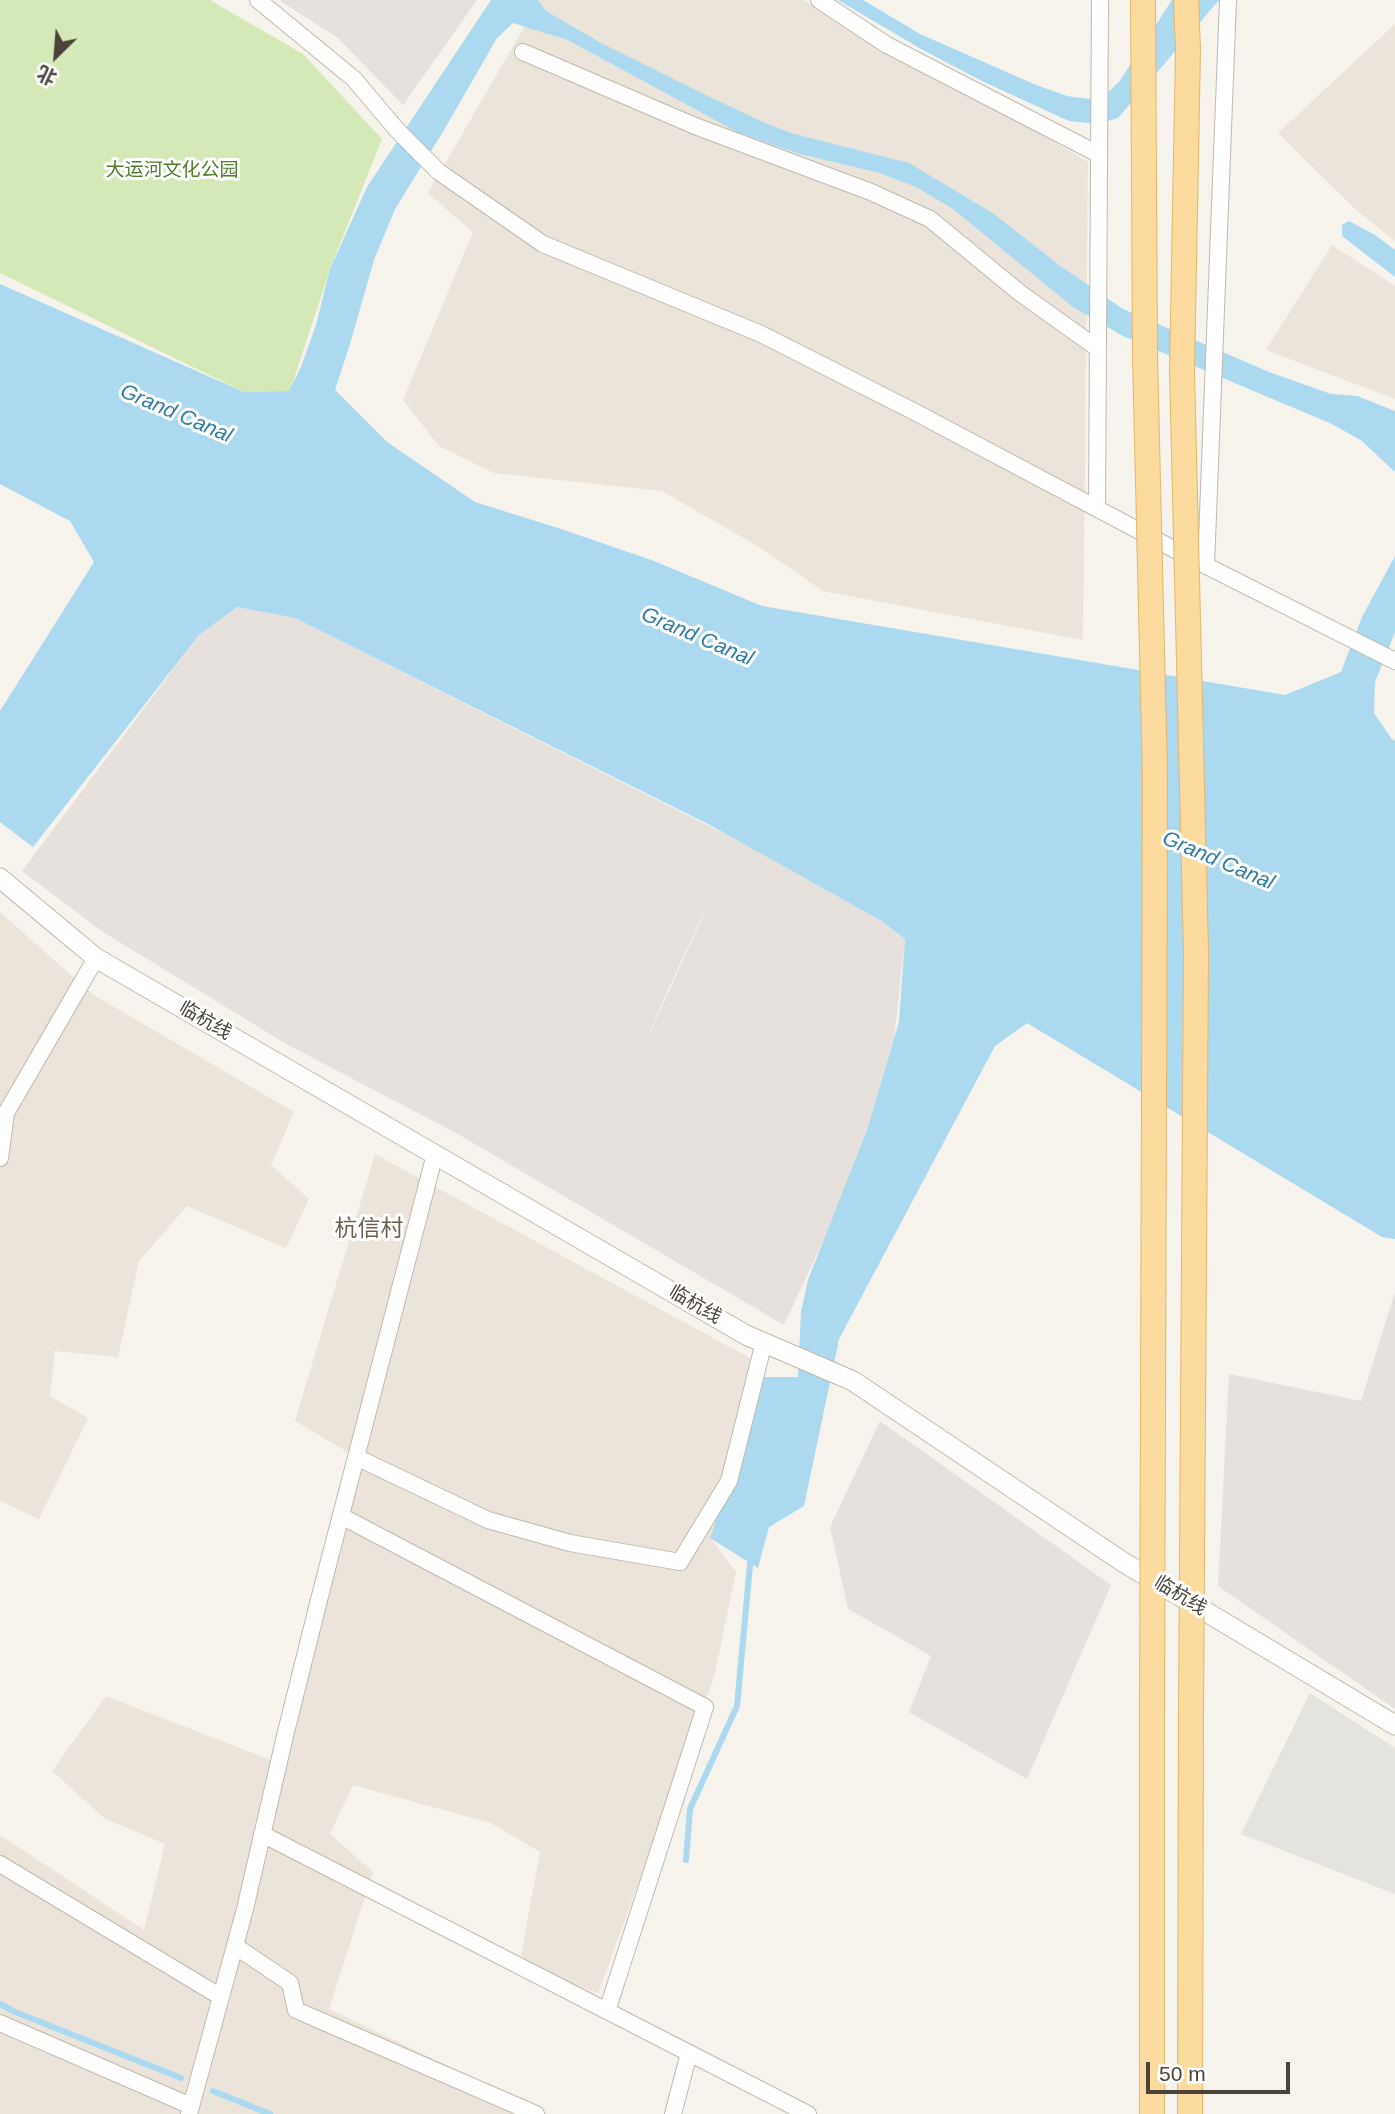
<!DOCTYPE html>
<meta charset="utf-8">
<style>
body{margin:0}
#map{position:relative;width:1395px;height:2114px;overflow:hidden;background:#f6f2ec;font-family:Helvetica,"Noto Sans SC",sans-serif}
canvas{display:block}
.north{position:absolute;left:21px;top:21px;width:70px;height:70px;-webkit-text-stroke:5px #fff;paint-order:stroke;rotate:205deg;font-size:19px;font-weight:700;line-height:28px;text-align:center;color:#4a4339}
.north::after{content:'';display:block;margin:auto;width:24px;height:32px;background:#4a4339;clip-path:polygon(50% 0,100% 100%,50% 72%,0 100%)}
.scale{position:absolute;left:1146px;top:2062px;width:144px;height:32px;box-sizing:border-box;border:4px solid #4a4339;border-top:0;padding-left:9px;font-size:21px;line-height:24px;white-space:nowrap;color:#4a4339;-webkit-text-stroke:5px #fff;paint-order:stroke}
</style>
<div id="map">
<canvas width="1395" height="2114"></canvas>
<div class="north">北</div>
<div class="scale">50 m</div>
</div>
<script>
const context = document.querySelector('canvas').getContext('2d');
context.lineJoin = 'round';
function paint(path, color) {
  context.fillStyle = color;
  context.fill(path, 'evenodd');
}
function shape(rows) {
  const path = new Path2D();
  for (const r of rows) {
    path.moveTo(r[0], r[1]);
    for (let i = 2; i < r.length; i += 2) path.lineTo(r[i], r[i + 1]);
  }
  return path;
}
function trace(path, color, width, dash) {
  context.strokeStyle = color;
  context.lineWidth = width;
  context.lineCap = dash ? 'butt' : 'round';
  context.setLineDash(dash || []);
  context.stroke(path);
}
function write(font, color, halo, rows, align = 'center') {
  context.font = font + ' Helvetica,"Noto Sans SC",sans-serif';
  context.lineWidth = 6;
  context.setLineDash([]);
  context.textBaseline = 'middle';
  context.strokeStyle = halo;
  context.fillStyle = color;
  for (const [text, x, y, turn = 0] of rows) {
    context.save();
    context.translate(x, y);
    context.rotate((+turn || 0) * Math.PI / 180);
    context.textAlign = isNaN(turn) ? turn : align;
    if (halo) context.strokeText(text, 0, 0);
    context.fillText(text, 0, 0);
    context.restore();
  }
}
paint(shape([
 [540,0,803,0,903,53,1088,162,1083,640,823,591,761,548,662,491,494,473,439,446,403,400,473,232,428,193],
 [1395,24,1395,241,1355,209,1278,133],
 [1332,245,1395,286,1395,399,1266,350],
 [0,912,92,994,294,1112,271,1165,309,1199,286,1248,187,1206,139,1261,118,1357,55,1351,50,1396,88,1418,39,1519,0,1501],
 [375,1154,759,1363,710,1538,736,1572,714,1677,598,1993,519,1966,540,1852,491,1823,353,1785,330,1834,373,1872,329,2009,548,2114,0,2114,0,1835,144,1930,165,1844,104,1818,52,1771,106,1696,278,1763,356,1457,295,1421]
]), '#eae4da');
paint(shape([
 [279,0,477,0,403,105,338,38],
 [237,607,295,618,737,840,880,920,905,939,894,1039,867,1130,828,1230,784,1325,456,1133,288,1045,103,932,22,871,199,635],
 [703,914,704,914,639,1057,667,992],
 [1395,1292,1395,1709,1218,1586,1229,1374,1361,1401],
 [880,1421,1111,1585,1027,1779,909,1712,931,1656,848,1609,830,1527]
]), '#e6e1dd');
paint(shape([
 [0,0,210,0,303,54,382,139,330,269,290,391,244,392,0,273]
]), '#d5e9b6');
paint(shape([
 [1310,1693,1395,1748,1395,1894,1241,1834]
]), '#e5e3e0');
paint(shape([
 [491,0,538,0,546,11,601,43,716,100,767,124,794,134,909,163,994,214,1059,265,1123,309,1269,372,1331,394,1357,396,1395,411,1395,472,1362,441,1332,424,1123,336,1073,307,953,209,916,187,880,173,800,154,739,133,568,40,513,23,497,38,444,130,395,209,374,260,350,344,335,390,387,442,475,502,561,529,654,561,762,606,1285,695,1341,672,1362,617,1395,556,1395,632,1375,682,1374,713,1391,738,1395,741,1395,1239,1382,1237,1027,1023,995,1046,839,1339,804,1506,769,1527,758,1568,710,1538,763,1377,798,1377,801,1312,808,1280,867,1130,899,1022,905,939,880,920,708,824,295,618,237,607,199,635,33,847,0,822,0,711,94,562,70,521,0,484,0,284,244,392,289,391,301,367,316,325,330,269,367,187],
 [838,0,863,0,920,34,1036,85,1067,96,1089,99,1105,95,1119,82,1172,0,1219,0,1118,118,1098,124,1069,121,982,81,921,49],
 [1349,221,1375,235,1395,250,1395,277,1342,236,1342,225]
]), '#aad9f0');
trace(shape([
 [686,1860,690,1809,737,1706,751,1554],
 [0,2004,15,2012,181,2078],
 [213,2091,270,2114]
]), '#aad9f0', 6);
const minor = shape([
 [258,0,354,79,397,130,439,172,543,244,761,334,913,411,1179,552,1395,661],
 [819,0,887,45,1098,154],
 [523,52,695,126,871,192,930,219,1020,293,1097,348],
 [1097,508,1100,0],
 [1206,566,1228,0],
 [0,1158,6,1113,96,958],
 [356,1457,488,1520,570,1543,680,1562,729,1481,764,1342],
 [341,1516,705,1707,607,2011],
 [262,1834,808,2114],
 [0,1864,221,1997],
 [235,1946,290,1983,296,2010,536,2114],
 [0,2023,191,2106],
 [189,2114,245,1909,285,1736,322,1588,435,1154],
 [673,2114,689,2053]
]);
const tertiary = shape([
 [0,878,96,958,746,1335,853,1381,1123,1562,1395,1725]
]);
const primary = shape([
 [1143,0,1145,356],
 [1182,371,1188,49,1186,0],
 [1152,1713,1152,2114],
 [1190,2114,1191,1714]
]);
trace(minor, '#c1b9ae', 18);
trace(tertiary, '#c1b9ae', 21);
trace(primary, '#e3b76d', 26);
trace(minor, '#fff', 16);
trace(tertiary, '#fff', 19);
trace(primary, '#fddb9e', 24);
const primaryBridge = shape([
 [1145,356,1155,777,1152,1713],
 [1182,371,1196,952,1191,1714]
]);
trace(primaryBridge, '#e3b76d', 26, []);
trace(primaryBridge, '#fddb9e', 24);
write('19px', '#507d2c', '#fff', [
 ["大运河文化公园",172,171]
]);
write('19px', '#4a4339', '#fff', [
 ["临杭线",205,1021,30],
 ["临杭线",695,1305,30],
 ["临杭线",1180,1596,31]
]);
write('italic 21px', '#2f7ca6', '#fff', [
 ["Grand Canal",176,414,23],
 ["Grand Canal",697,637,23],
 ["Grand Canal",1218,861,23]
]);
write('23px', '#6d6051', '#fff', [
 ["杭信村",369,1230]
]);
</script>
